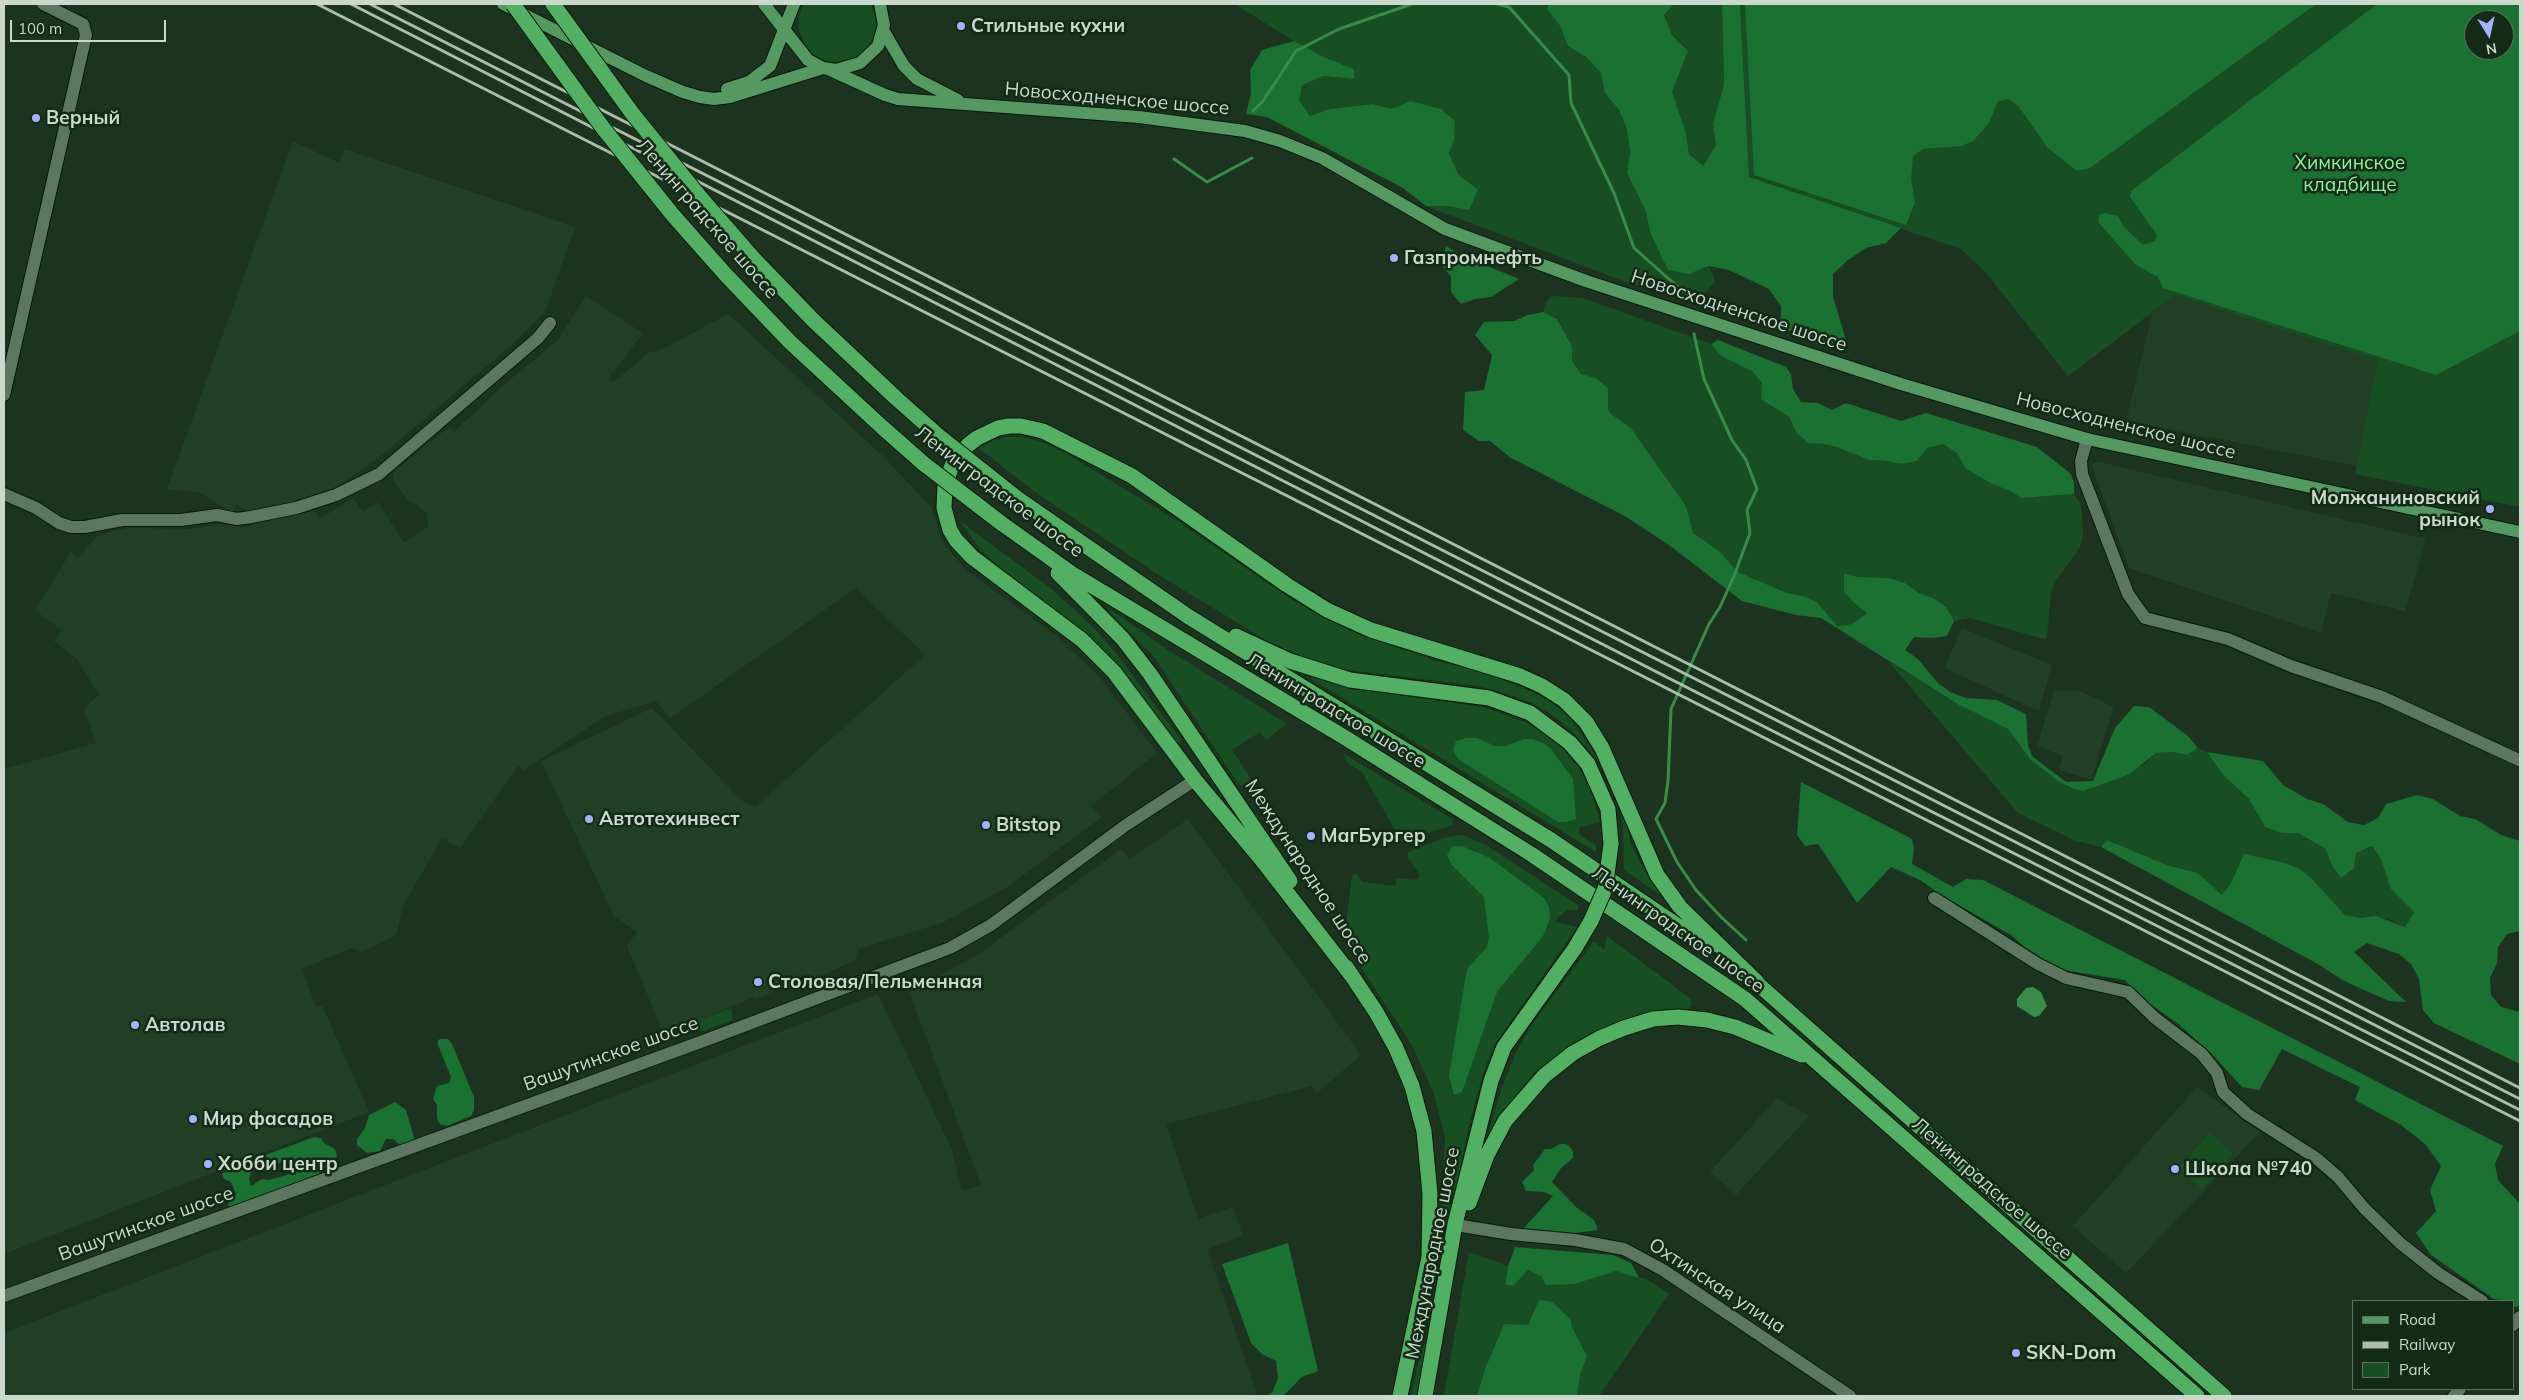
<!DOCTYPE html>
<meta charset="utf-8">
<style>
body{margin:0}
#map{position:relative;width:2524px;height:1400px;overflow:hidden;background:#1c341f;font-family:Mulish,sans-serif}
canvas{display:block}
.frame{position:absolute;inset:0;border:5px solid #cad9cc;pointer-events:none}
.legend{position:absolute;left:2352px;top:1300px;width:162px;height:90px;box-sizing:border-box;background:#122a16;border:1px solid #5c705f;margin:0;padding:6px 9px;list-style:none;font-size:15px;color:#cad9cc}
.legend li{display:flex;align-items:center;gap:10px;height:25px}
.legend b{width:25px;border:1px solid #5c705f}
.north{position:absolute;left:2464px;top:10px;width:50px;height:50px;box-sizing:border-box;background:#122a16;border:1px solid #5c705f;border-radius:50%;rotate:170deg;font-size:14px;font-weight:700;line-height:20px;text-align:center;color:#cad9cc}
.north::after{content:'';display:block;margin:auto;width:18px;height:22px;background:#a4b2fc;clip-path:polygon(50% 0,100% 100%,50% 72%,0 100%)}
.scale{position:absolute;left:10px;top:20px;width:156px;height:22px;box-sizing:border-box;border:2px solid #cad9cc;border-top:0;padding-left:6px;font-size:15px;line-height:18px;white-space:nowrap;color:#cad9cc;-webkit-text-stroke:4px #122a16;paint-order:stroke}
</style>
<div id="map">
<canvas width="2524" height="1400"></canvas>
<div class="frame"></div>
<ul class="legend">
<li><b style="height:6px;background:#569861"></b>Road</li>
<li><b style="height:6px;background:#acbdae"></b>Railway</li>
<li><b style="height:14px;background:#174f23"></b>Park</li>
</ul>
<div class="north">N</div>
<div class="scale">100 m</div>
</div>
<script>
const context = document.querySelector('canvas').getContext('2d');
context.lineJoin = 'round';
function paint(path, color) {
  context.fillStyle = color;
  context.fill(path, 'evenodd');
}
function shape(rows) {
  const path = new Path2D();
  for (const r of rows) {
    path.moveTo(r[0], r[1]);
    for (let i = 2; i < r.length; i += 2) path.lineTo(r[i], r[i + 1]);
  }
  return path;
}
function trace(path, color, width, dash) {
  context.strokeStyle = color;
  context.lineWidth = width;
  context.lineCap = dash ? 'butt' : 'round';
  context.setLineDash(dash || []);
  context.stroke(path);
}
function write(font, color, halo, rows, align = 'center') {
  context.font = font + ' Mulish,sans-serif';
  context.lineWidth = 5;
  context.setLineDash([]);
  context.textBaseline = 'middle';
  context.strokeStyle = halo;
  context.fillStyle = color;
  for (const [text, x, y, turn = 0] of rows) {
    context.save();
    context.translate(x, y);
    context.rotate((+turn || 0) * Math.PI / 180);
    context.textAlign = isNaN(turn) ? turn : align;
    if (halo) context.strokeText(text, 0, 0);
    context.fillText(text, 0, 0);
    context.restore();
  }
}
paint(shape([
 [293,141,339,163,345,149,575,227,545,312,516,341,382,455,337,487,295,502,251,512,236,504,233,513,198,492,167,489],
 [2175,295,2379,360,2357,466,2126,421,2153,312],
 [586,296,643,333,608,379,612,383,650,352,659,351,728,314,883,456,931,507,944,544,966,570,1057,636,1101,679,1157,753,1091,806,1102,817,1007,887,944,922,859,949,855,960,815,979,800,978,756,1000,754,997,696,1022,694,1020,663,1032,627,946,637,932,614,916,541,761,652,708,742,801,755,807,925,655,856,588,670,718,656,701,606,716,524,770,518,766,460,848,442,838,403,906,396,935,362,952,351,948,302,969,316,1007,322,1005,369,1112,4,1254,4,769,96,743,84,709,99,694,76,658,54,641,61,630,35,610,71,552,78,557,99,535,128,528,192,529,218,524,245,527,314,510,320,519,353,498,363,512,378,502,404,543,428,526,427,514,418,505,410,503,393,480,395,470,449,427,454,432,505,384,557,341],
 [2099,462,2426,539,2405,611,2331,593,2321,633,2129,568,2091,464],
 [1962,628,2052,665,2039,711,1944,668],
 [2077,690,2114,707,2091,780,2059,770,2063,756,2037,746,2054,691],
 [1188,819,1361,1055,1317,1093,1312,1086,1166,1124,1198,1219,1233,1207,1243,1236,1207,1249,1257,1394,1250,1396,4,1396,4,1333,878,994,952,1150,962,1191,981,1185,909,991,976,956,1121,849,1130,859],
 [2197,1087,2260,1132,2126,1273,2073,1226],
 [1777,1098,1809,1116,1736,1195,1710,1172]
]), '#213f25');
paint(shape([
 [804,4,871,4,877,25,870,46,859,56,844,62,829,62,815,56,805,45,799,30,799,15],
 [1235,4,1549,4,1547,9,1560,26,1568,46,1586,57,1601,73,1605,93,1619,110,1627,130,1630,152,1627,174,1646,212,1650,232,1689,274,1709,266,1715,281,1698,302,1673,296,1626,282,1426,206,1448,206,1469,210,1449,152,1454,140,1410,101,1392,109,1372,104,1330,109,1310,116,1299,100,1301,85,1324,76,1353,79,1354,69,1324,57,1294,41],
 [1674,4,1722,4,1724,84,1713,124,1716,145,1703,167,1689,154,1686,133,1672,92,1688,51,1672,35,1664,15],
 [1740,4,2520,4,2520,507,2355,474,2378,360,2175,295,2068,376,1987,274,1961,249,1749,177],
 [2474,20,2504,20,2504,50,2474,50],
 [1552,296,1583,298,1711,344,1721,356,1752,370,1762,383,1762,399,1789,417,1796,432,1808,443,1824,444,1839,448,1869,460,1886,461,1901,464,1917,461,1927,448,1943,444,1957,453,1965,468,1992,484,2008,489,2022,498,2074,494,2080,503,2082,514,2083,536,2080,547,2055,582,2051,592,2047,636,2044,639,1970,618,1954,621,1946,607,1933,598,1919,593,1905,583,1889,578,1859,577,1844,574,1854,603,1867,613,1852,624,1837,626,1817,602,1803,596,1787,593,1738,572,1718,550,1693,533,1686,506,1631,428,1611,415,1608,409,1608,388,1596,378,1581,374,1572,361,1572,346,1557,319,1543,312,1546,302],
 [1007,437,1022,437,1039,441,1065,453,1176,520,1292,600,1355,633,1436,661,1477,670,1533,692,1554,704,1571,719,1601,764,1574,733,1554,716,1532,703,1508,694,1479,686,1348,670,1306,658,1269,642,1162,577,1035,492,979,448,994,440],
 [960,521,1053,590,1094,628,1119,657,1182,741,1177,744,1094,642,1070,621,999,567,980,549],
 [1108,611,1114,612,1168,650,1287,724,1266,740,1260,732,1232,750,1260,792,1246,789,1237,782,1155,658],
 [1889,662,1959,705,2008,729,2030,759,2074,789,2144,765,2156,753,2172,752,2187,755,2198,748,2207,752,2222,774,2249,799,2265,827,2282,833,2298,833,2312,840,2326,849,2331,864,2354,868,2356,853,2372,846,2381,859,2391,889,2414,912,2405,927,2392,920,2376,917,2360,918,2345,915,2300,869,2244,854,2231,883,2222,895,2198,873,2167,865,2107,840,2101,847,2076,841,2018,813],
 [1312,677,1341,686,1486,708,1527,723,1545,734,1562,748,1579,768,1591,790,1600,822,1580,827,1579,831,1580,835,1596,845,1596,852,1311,679],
 [1344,754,1451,818,1453,820,1452,825,1402,842,1362,772,1346,762],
 [1620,806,1631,844,1641,864,1660,895,1624,870,1623,826],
 [1463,835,1486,845,1579,906,1577,910,1567,910,1558,917,1556,922,1577,927,1495,1044,1484,1070,1471,1117,1442,1252,1439,1249,1445,1137,1434,1094,1412,1045,1351,952,1345,931,1352,876,1356,873,1362,882,1395,886,1397,878,1417,880,1420,875,1407,857,1408,852,1447,837],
 [1607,936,1690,998,1692,1004,1688,1010,1642,1015,1622,1021,1578,1041,1536,1071,1501,1113,1487,1137,1501,1090,1516,1052,1534,1022,1594,941,1604,950],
 [731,1008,733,1020,703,1031,699,1030,696,1022],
 [2210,1133,2233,1154,2202,1189,2178,1168],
 [1469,1252,1508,1266,1505,1283,1528,1270,1541,1276,1575,1284,1616,1271,1646,1279,1669,1294,1599,1396,1577,1396,1580,1375,1587,1356,1572,1327,1539,1300,1529,1325,1504,1324,1485,1369,1477,1396,1444,1396],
 [1422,1345,1427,1346,1417,1396,1411,1396]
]), '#174f23');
paint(shape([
 [1549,4,1674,4,1664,15,1672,35,1688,51,1672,92,1686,133,1689,154,1703,166,1716,145,1713,124,1724,84,1722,4,1740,4,1749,177,1901,228,1886,243,1866,248,1848,260,1833,274,1833,297,1846,340,1821,347,1806,337,1781,327,1781,306,1769,289,1729,270,1709,266,1689,274,1668,270,1650,232,1646,212,1627,173,1630,152,1627,130,1619,110,1605,93,1601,73,1586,57,1568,46,1560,26,1547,9],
 [1745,4,2316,4,2090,168,2077,171,2048,148,2019,107,2009,99,1998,101,1989,123,1973,141,1961,146,1923,149,1913,156,1911,179,1915,203,1906,225,1754,175],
 [2377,4,2520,4,2520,331,2436,375,2163,288,2158,277,2136,265,2098,222,2099,215,2105,213,2118,216,2123,226,2143,245,2155,241,2157,235,2130,197,2131,191],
 [2474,20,2504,20,2504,50,2474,50],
 [1294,41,1324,57,1354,69,1354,79,1324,76,1302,85,1299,100,1310,116,1330,109,1372,104,1392,109,1410,101,1441,109,1455,121,1454,140,1449,153,1458,174,1478,190,1469,210,1448,206,1426,206,1403,188,1267,117,1246,114,1251,93,1250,70,1262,50],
 [1446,246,1463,256,1519,279,1491,297,1475,299,1461,304,1451,292,1451,277,1441,264],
 [1543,312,1557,319,1572,346,1572,361,1581,374,1596,378,1608,388,1608,409,1611,414,1631,428,1686,506,1693,533,1718,550,1738,572,1787,593,1803,596,1817,602,1837,626,1852,624,1867,613,1854,603,1844,591,1844,574,1859,577,1889,578,1905,583,1919,593,1933,598,1946,607,1954,621,1947,636,1932,638,1914,637,1905,650,1918,659,1938,683,1950,692,1966,698,1997,700,2026,714,2028,745,2032,756,2066,782,2093,781,2115,728,2134,706,2149,707,2188,736,2198,748,2187,755,2172,752,2156,753,2130,774,2083,791,2074,789,2058,781,2030,759,2008,729,1959,705,1821,618,1796,615,1742,601,1669,545,1623,515,1511,458,1490,441,1479,441,1463,430,1465,392,1484,390,1492,355,1475,335,1484,322,1514,321,1528,315],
 [1718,340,1786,367,1791,374,1793,389,1801,402,1818,403,1832,410,1846,403,1901,421,1926,413,2037,447,2071,474,2074,483,2074,494,2022,498,2008,490,1992,484,1965,468,1957,453,1943,444,1927,448,1917,461,1901,464,1886,461,1869,460,1839,448,1824,444,1808,443,1796,432,1789,417,1761,399,1762,383,1752,371,1721,356,1711,344],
 [1466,738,1477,738,1495,746,1506,746,1524,739,1533,739,1543,743,1551,749,1573,779,1576,819,1567,822,1558,822,1458,759,1453,750,1456,741],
 [2207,752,2263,761,2283,785,2307,799,2323,804,2348,822,2364,825,2378,818,2386,804,2417,795,2433,799,2460,816,2475,819,2501,835,2520,841,2520,931,2507,934,2498,947,2497,963,2490,978,2491,995,2501,1007,2520,1012,2520,1064,2434,1023,2423,1010,2419,979,2411,964,2399,954,2367,943,2354,952,2406,1002,2389,1001,2344,981,2316,963,2101,847,2107,840,2167,865,2198,873,2222,895,2231,883,2244,854,2285,863,2300,869,2312,879,2345,915,2360,918,2376,916,2405,927,2414,912,2391,889,2381,859,2372,846,2356,853,2354,868,2341,878,2331,864,2326,849,2298,833,2282,833,2265,827,2249,799,2222,774],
 [1801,782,1912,839,1914,849,1912,864,1953,887,1966,879,1983,880,2503,1146,2495,1164,2498,1180,2520,1204,2520,1304,2517,1307,2513,1306,2513,1301,2494,1299,2431,1255,2416,1233,2436,1211,2430,1190,2441,1166,2425,1144,2401,1125,2355,1100,2360,1087,2282,1049,2259,1090,2242,1087,2211,1053,2177,1023,2146,1001,2125,980,2063,970,2034,956,2011,935,1941,895,1920,880,1891,867,1857,903,1818,844,1805,846,1797,835],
 [1452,846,1462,846,1490,858,1544,898,1549,907,1550,918,1543,936,1497,992,1462,1092,1454,1095,1449,1076,1467,969,1487,947,1489,937,1484,897,1452,865,1447,855],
 [441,1039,448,1039,452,1044,474,1097,474,1110,471,1116,447,1126,440,1124,437,1118,437,1105,433,1099,437,1086,449,1083,451,1077,438,1045,438,1040],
 [395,1102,406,1110,415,1141,403,1147,393,1139,386,1139,380,1151,367,1153,357,1145,357,1139,365,1128,369,1115],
 [314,1137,321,1138,324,1143,335,1149,337,1156,334,1161,336,1167,232,1208,228,1205,229,1201,233,1200,236,1194,231,1182,224,1179,222,1173,247,1168,251,1173,249,1179,251,1186,262,1179,268,1180,287,1175,298,1168,301,1162,289,1158,272,1167,265,1168,260,1164,260,1157],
 [1560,1144,1566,1144,1570,1147,1573,1152,1573,1158,1561,1168,1552,1182,1576,1207,1594,1220,1598,1230,1560,1235,1529,1231,1524,1228,1553,1196,1544,1192,1526,1191,1522,1182,1534,1170,1533,1165,1545,1149,1551,1149],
 [1288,1243,1318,1371,1302,1377,1283,1396,1265,1396,1272,1393,1278,1378,1276,1361,1262,1354,1251,1343,1222,1264],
 [1515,1247,1613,1255,1631,1263,1639,1278,1616,1271,1575,1284,1546,1285,1541,1276,1528,1270,1513,1286,1505,1284,1508,1266],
 [1539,1300,1552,1302,1571,1320,1572,1327,1587,1356,1580,1375,1577,1396,1477,1396,1485,1369,1504,1324,1528,1325]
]), '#1a7131');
paint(shape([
 [2033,987,2041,992,2047,1006,2039,1016,2034,1017,2017,1006,2017,999,2026,988]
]), '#3a8b4a');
trace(shape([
 [1497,4,1509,7,1569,75,1571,103,1614,193,1634,248,1687,295],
 [1253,111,1263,101,1296,51,1339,29,1412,4],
 [1174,159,1207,182,1252,158],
 [1694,334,1704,379,1732,440,1746,460,1757,489,1747,510,1750,533,1734,576,1720,607,1709,624,1671,709,1668,781,1665,803,1656,819,1677,862,1696,890,1721,917,1746,940]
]), '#3a8b4a', 3);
const minor = shape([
 [4,395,86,35,83,24,43,4],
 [2087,439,2081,461,2082,474,2128,594,2145,618,2228,639,2291,666,2382,697,2519,760],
 [4,494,36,508,59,523,71,527,85,527,122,520,181,520,217,515,237,519,251,517,296,508,336,495,379,474,538,338,550,323],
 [1934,898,2038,964,2066,978,2128,992,2155,1018,2202,1054,2217,1073,2223,1092,2247,1114,2316,1158,2338,1177,2364,1208,2400,1243,2438,1273,2482,1301],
 [1462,1226,1511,1234,1575,1240,1624,1249,1663,1270,1850,1396],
 [4,1296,706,1040,950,948,991,925,1126,825,1195,780],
 [2513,1325,2520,1317],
 [2454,1396,2460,1389]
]);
const major = shape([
 [503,4,646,76,683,92,700,97,714,99,730,97,823,68],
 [764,4,808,60,823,68,836,70,860,63,878,46,884,25,880,4],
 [883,30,904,66,917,79,958,100],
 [828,69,885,95,898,99,1139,117,1245,131,1280,141,1322,158,1445,229,1586,281,1901,384,2087,439,2520,532],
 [727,89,749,82,770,66,794,4]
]);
const highway = shape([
 [1018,499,1189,617,1551,840,1709,947],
 [1001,523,1074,575,1344,737,1531,854,1745,999,2197,1396],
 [1058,573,1123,639,1150,674,1290,881],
 [1236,636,1290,661,1350,680,1489,698,1530,713,1570,743,1588,764,1608,809,1611,844],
 [1346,967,1376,1012,1396,1048,1412,1086,1424,1131,1430,1194,1429,1257,1400,1396],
 [1351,975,1261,859,1195,780,1114,672,1082,640,972,557,956,540,950,530,944,508,945,485,953,463,968,445,977,438,998,428,1009,426,1021,426,1043,431,1132,476,1287,585,1327,610,1371,630,1520,676,1542,686,1564,700,1586,722,1602,748,1657,875,1680,907,1757,982],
 [1750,977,2224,1396],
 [1469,1203,1487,1155,1505,1121,1544,1076,1573,1053,1600,1038,1624,1028,1653,1019,1678,1017,1707,1020,1735,1027,1802,1055],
 [1425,1396,1455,1224,1491,1081,1504,1047,1575,948,1591,921]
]);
trace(minor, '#041b08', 14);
trace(major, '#041b08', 14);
trace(highway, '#041b08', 17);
trace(minor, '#5c765f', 12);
trace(major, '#569861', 12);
trace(highway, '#52af63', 15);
trace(shape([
 [317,4,2520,1121],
 [351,4,1690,689,2520,1110],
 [370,4,2520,1099],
 [394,4,2520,1088]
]), '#acbdae', 3);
const highwayBridge = shape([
 [513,4,603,128,672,214,725,274,790,342,882,427,924,464,1001,523],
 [553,4,632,113,700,197,753,258,814,321,897,399,941,438,1018,499],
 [1591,921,1605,889,1611,844]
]);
trace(highwayBridge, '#041b08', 17, []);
trace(highwayBridge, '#52af63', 15);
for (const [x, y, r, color] of [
 [961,26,5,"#a4b2fc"],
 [36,118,5,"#a4b2fc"],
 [1394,258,5,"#a4b2fc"],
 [2490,509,5,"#a4b2fc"],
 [589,819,5,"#a4b2fc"],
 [986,825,5,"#a4b2fc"],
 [1311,836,5,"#a4b2fc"],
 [758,982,5,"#a4b2fc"],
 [135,1025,5,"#a4b2fc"],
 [193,1119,5,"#a4b2fc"],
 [208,1164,5,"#a4b2fc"],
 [2175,1169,5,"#a4b2fc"],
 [2016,1353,5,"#a4b2fc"]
]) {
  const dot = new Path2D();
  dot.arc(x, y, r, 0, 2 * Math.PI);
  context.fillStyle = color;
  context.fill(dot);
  trace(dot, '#122a16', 2);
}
write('bold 19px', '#cad9cc', '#122a16', [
 ["Стильные кухни",971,26],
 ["Верный",46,118],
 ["Газпромнефть",1404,258],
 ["Молжаниновский",2480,498,"right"],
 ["рынок",2480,520,"right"],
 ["Автотехинвест",599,819],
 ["Bitstop",996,825],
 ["МагБургер",1321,836],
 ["Столовая/Пельменная",768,982],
 ["Автолав",145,1025],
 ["Мир фасадов",203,1119],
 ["Хобби центр",218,1164],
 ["Школа №740",2185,1169],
 ["SKN-Dom",2026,1353]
], 'left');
write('19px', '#cad9cc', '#122a16', [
 ["Новосходненское шоссе",1117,99,5],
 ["Ленинградское шоссе",707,219,49],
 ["Новосходненское шоссе",1739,311,18],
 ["Новосходненское шоссе",2126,426,14],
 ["Ленинградское шоссе",999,492,37],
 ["Ленинградское шоссе",1336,711,31],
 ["Международное шоссе",1308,872,57],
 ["Ленинградское шоссе",1678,930,35],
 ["Вашутинское шоссе",611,1054,-20],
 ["Ленинградское шоссе",1992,1189,41],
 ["Вашутинское шоссе",146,1224,-20],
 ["Международное шоссе",1433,1253,-79],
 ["Охтинская улица",1717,1286,33]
]);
write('19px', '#8cf69c', '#122a16', [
 ["Химкинское",2350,163],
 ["кладбище",2350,185]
]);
</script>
